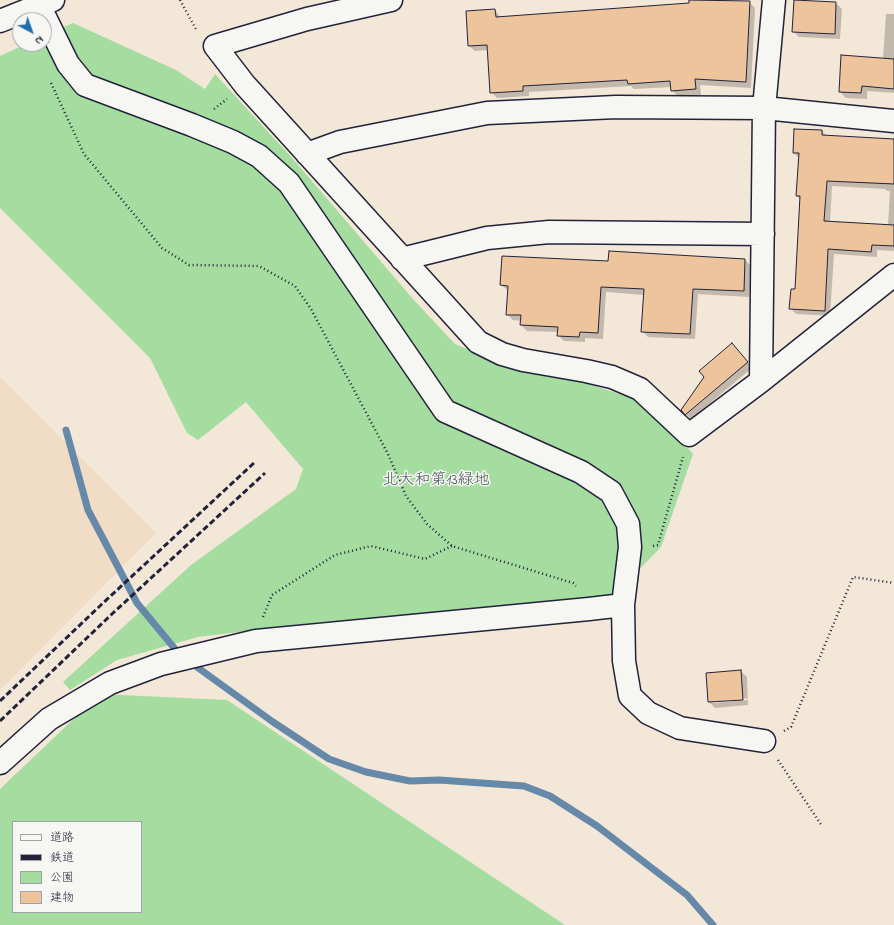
<!DOCTYPE html>
<meta charset="utf-8">
<style>
body{margin:0}
#map{position:relative;width:894px;height:925px;overflow:hidden;background:#f3e7d8;font-family:"Indie Flower","Klee One",sans-serif}
canvas{display:block}
.legend{position:absolute;left:12px;top:821px;width:130px;height:92px;box-sizing:border-box;background:#f6f6f2;border:1px solid #a1a1a9;margin:0;padding:5px 7px;list-style:none;font-size:12px;color:#22223b}
.legend li{display:flex;align-items:center;gap:8px;height:20px}
.legend b{width:20px;border:1px solid #a1a1a9}
.north{position:absolute;left:12px;top:12px;width:40px;height:40px;box-sizing:border-box;background:#f6f6f2;border:1px solid #a1a1a9;border-radius:50%;rotate:139deg;font-size:11px;font-weight:700;line-height:16px;text-align:center;color:#22223b}
.north::after{content:'';display:block;margin:auto;width:14px;height:18px;background:#1f6fb2;clip-path:polygon(50% 0,100% 100%,50% 72%,0 100%)}
</style>
<div id="map">
<canvas width="894" height="925"></canvas>
<ul class="legend">
<li><b style="height:5px;background:#f6f6f2"></b>道路</li>
<li><b style="height:5px;background:#22223b"></b>鉄道</li>
<li><b style="height:11px;background:#a5dda1"></b>公園</li>
<li><b style="height:11px;background:#edc49c"></b>建物</li>
</ul>
<div class="north">N</div>
</div>
<script>
const context = document.querySelector('canvas').getContext('2d');
context.lineJoin = 'round';
function paint(path, color) {
  context.fillStyle = color;
  context.fill(path, 'evenodd');
}
function shape(rows) {
  const path = new Path2D();
  for (const r of rows) {
    path.moveTo(r[0], r[1]);
    for (let i = 2; i < r.length; i += 2) path.lineTo(r[i], r[i + 1]);
  }
  return path;
}
function trace(path, color, width, dash) {
  context.strokeStyle = color;
  context.lineWidth = width;
  context.lineCap = dash ? 'butt' : 'round';
  context.setLineDash(dash || []);
  context.stroke(path);
}
function write(font, color, halo, rows, align = 'center') {
  context.font = font + ' "Indie Flower","Klee One",sans-serif';
  context.lineWidth = 3;
  context.setLineDash([]);
  context.textBaseline = 'middle';
  context.strokeStyle = halo;
  context.fillStyle = color;
  for (const [text, x, y, turn = 0] of rows) {
    context.save();
    context.translate(x, y);
    context.rotate((+turn || 0) * Math.PI / 180);
    context.textAlign = isNaN(turn) ? turn : align;
    if (halo) context.strokeText(text, 0, 0);
    context.fillText(text, 0, 0);
    context.restore();
  }
}
paint(shape([
 [0,377,156,533,0,690]
]), '#f1dcc6');
paint(shape([
 [73,23,176,70,205,89,215,74,293,159,413,299,455,344,505,365,572,379,629,397,664,420,693,454,661,547,611,598,552,607,321,622,198,637,117,660,70,690,63,682,191,565,296,489,303,469,246,402,198,440,187,433,150,358,0,208,0,56,26,44,44,44,44,36],
 [100,694,227,700,565,925,0,925,0,789],
 [13,822,141,822,141,912,13,912]
]), '#a5dda1');
paint(shape([
 [690,0,749,2,755,8,751,88,700,85,701,95,678,96,672,90,671,87,634,89,631,86,529,92,529,96,497,98,491,92,489,50,475,51,469,46,495,10,501,18,690,4],
 [795,1,836,3,842,9,840,39,799,37,793,31],
 [886,14,894,14,894,93,867,91,867,99,846,98,840,92,883,59],
 [822,131,827,136,894,141,894,251,877,250,877,257,834,254,830,316,796,314,790,308,796,290,801,200,797,196,800,159,794,153],
 [832,186,885,189,887,191,890,191,888,226,830,223],
 [610,252,745,260,751,266,749,297,698,294,695,339,648,337,642,331,644,295,606,292,603,339,585,338,585,342,564,341,558,335,558,332,527,331,521,325,521,321,513,320,507,314,509,291,501,285,609,262],
 [737,349,752,368,691,419,682,410],
 [741,671,747,677,748,705,715,708,709,702],
 [748,698,748,700,713,703,713,701]
]), '#0003');
trace(shape([
 [66,430,88,510,137,603,180,655],
 [190,662,273,722,329,759,366,772,410,781,439,780,524,786,550,796,597,826,687,895,713,925]
]), '#6688a9', 7);
const building = shape([
 [689,0,750,1,746,82,695,79,696,89,671,91,670,81,628,84,627,80,523,86,523,91,490,93,487,45,468,46,466,11,495,9,496,17,689,3,689,0],
 [794,0,836,2,835,34,792,32,794,0],
 [841,55,894,59,894,89,862,86,861,93,839,92,841,55],
 [794,129,822,130,822,135,894,139,894,184,827,181,824,221,894,225,894,246,872,245,871,252,828,249,825,311,789,309,791,289,795,289,800,196,796,196,799,153,793,153,794,129],
 [609,251,745,259,744,291,693,289,690,334,641,332,644,289,601,287,598,333,580,332,579,337,557,336,558,327,520,325,521,315,506,315,508,286,500,285,502,256,608,261,609,251],
 [732,343,748,362,685,415,681,410,704,377,699,371,732,343],
 [741,670,743,700,708,702,706,673,741,670]
]);
paint(building, '#edc49c');
trace(building, '#22223b', 1);
const minor = shape([
 [391,0,307,19,215,46,245,85,478,342,502,354,523,360,586,371,612,377,640,389,689,435,761,381,894,275],
 [39,5,68,64,85,85,192,125,233,142,259,156,289,183,445,411,581,472,611,492,628,524,630,547,623,605,624,661,630,696,648,713,680,728,764,741],
 [307,154,340,142,487,113,616,107,764,108,894,121],
 [402,259,487,238,549,232,763,234],
 [761,381,764,108,774,0],
 [0,763,49,719,110,683,161,664,256,641,589,609,623,605]
]);
const tertiary = shape([
 [0,21,53,0]
]);
trace(minor, '#22223b', 25);
trace(tertiary, '#22223b', 25);
trace(shape([
 [180,0,197,31],
 [51,83,84,154,162,248,189,265,259,266,295,286,311,309,388,454,406,496,427,524,452,546,573,583,576,586],
 [214,109,227,99],
 [653,546,658,545,683,457],
 [263,617,272,595,335,555,371,546,425,559,452,546],
 [784,731,791,727,853,577,894,583],
 [778,760,822,826]
]), '#22223b', 2.5, [1, 3]);
trace(minor, '#f6f6f2', 22);
trace(tertiary, '#f6f6f2', 22);
trace(shape([
 [0,701,102,604,255,462],
 [0,721,112,614,265,473]
]), '#22223b', 3, [6, 3]);
write('16px', '#495a5a', '#f6f6f2', [
 ["北大和第13緑地",436,481]
]);
</script>
